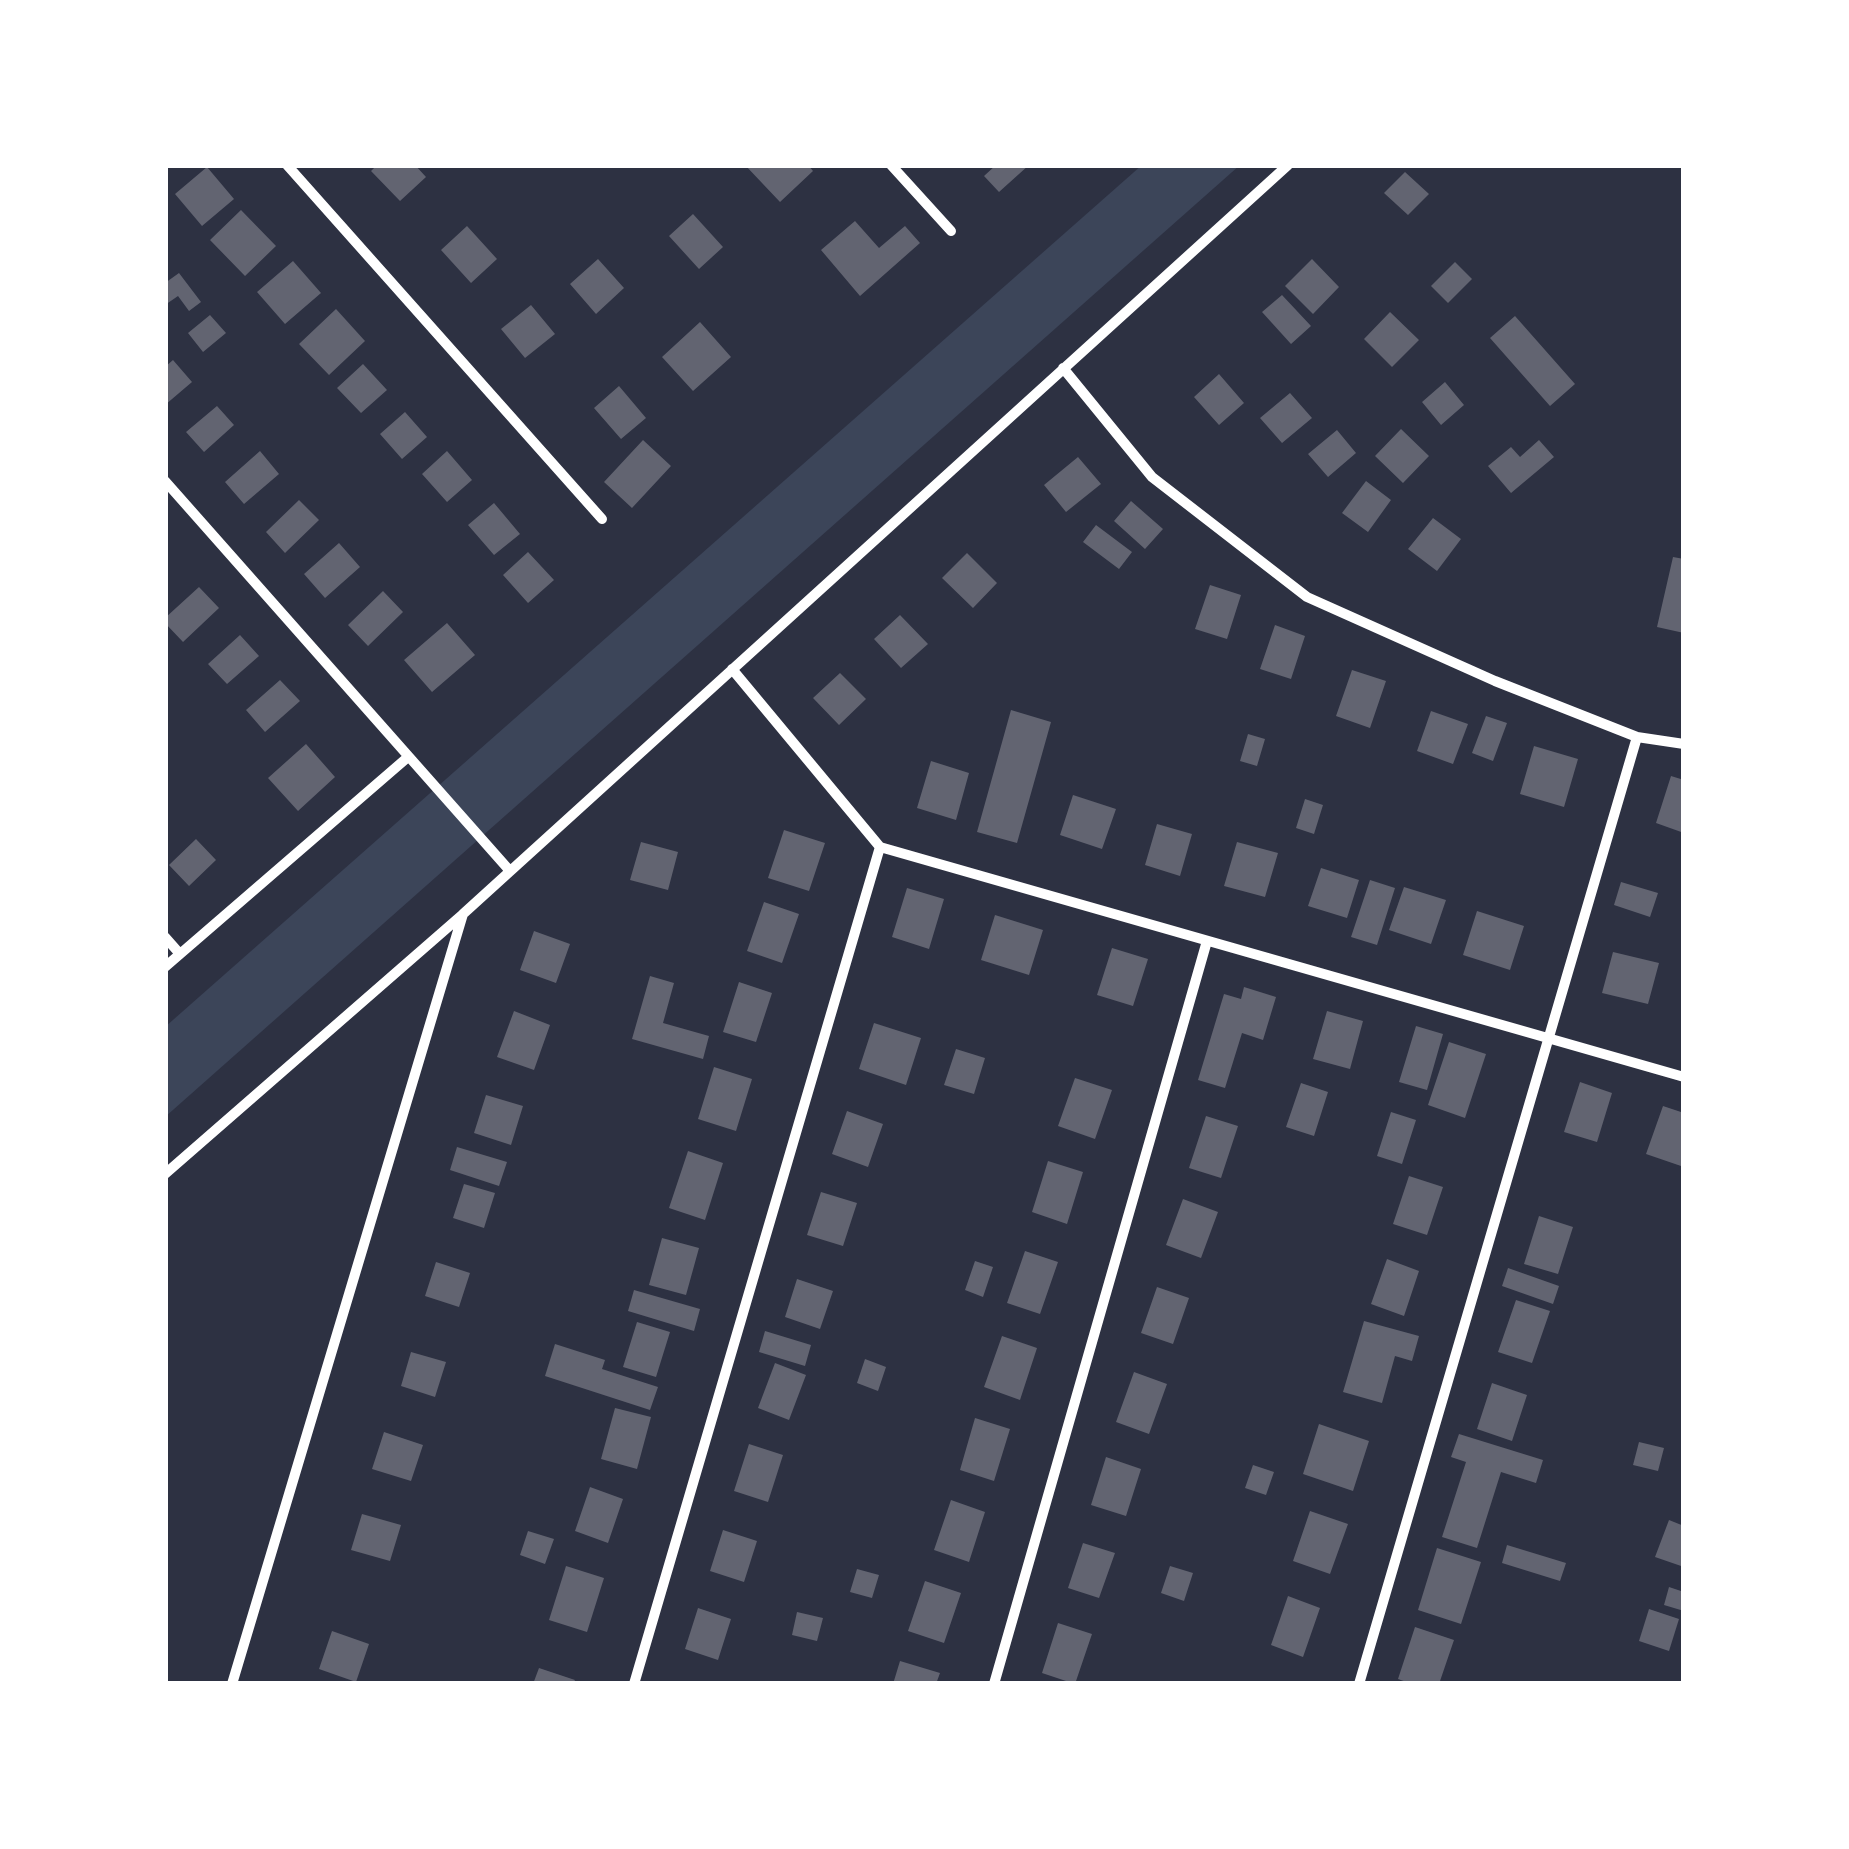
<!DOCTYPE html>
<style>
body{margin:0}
#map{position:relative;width:1849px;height:1849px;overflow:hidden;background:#2d3142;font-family:"Nunito Sans",sans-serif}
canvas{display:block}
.frame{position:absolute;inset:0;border:168px solid #fff;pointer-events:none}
</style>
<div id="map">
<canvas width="1849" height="1849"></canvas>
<div class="frame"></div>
</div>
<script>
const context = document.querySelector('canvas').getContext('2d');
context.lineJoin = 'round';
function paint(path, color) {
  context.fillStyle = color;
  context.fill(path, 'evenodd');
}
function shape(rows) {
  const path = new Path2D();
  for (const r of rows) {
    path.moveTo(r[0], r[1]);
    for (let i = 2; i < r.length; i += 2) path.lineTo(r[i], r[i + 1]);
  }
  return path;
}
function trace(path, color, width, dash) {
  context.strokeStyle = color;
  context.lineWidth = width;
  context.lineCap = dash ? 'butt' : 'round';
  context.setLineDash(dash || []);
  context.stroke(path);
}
paint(shape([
 [1142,165,1240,165,165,1117,165,1027]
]), '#3c4559');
paint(shape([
 [377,165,415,165,426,177,400,201,371,171],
 [745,165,808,165,813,171,780,202],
 [996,165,1029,165,999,192,984,176],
 [207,167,234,199,202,226,175,194],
 [1405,172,1429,194,1408,215,1384,193],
 [241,210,276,246,245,276,210,240],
 [693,214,723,247,699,269,669,236],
 [855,221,879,248,905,226,920,243,860,296,821,250],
 [467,226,497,259,471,283,441,250],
 [598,259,624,288,596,314,570,284],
 [1312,259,1339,287,1313,314,1285,286],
 [293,261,321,293,285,324,257,292],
 [1455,262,1472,279,1448,303,1431,286],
 [179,273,201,302,189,311,178,296,165,305,165,283],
 [1282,295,1311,326,1291,344,1262,312],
 [531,305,555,334,525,358,501,329],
 [336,309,365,341,329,375,299,344],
 [1390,312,1419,340,1392,367,1364,339],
 [210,315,226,333,203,352,188,333],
 [1515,316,1575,384,1550,406,1490,338],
 [700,322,731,357,693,391,662,357],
 [173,360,192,382,165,405,165,367],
 [363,364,387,390,361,413,337,388],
 [1219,374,1244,403,1219,425,1194,397],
 [1445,382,1464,405,1441,425,1422,402],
 [619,386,646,418,621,439,594,408],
 [1290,393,1312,418,1282,443,1260,418],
 [217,406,234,425,204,452,186,432],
 [405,412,427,437,402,459,380,434],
 [1401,429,1429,456,1403,483,1375,456],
 [1337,430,1356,453,1328,477,1308,454],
 [643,440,671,466,632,508,604,482],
 [1539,440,1554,457,1511,493,1488,466,1511,447,1520,457],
 [260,451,279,474,244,504,225,482],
 [447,451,472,480,447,502,422,474],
 [1078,457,1101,484,1066,512,1044,485],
 [1366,481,1391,500,1368,532,1342,513],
 [299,500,319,520,285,553,266,532],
 [1131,501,1163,529,1145,549,1114,521],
 [494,503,520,534,494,555,468,525],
 [1433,518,1461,539,1437,571,1408,549],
 [1096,525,1132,552,1119,569,1083,542],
 [339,543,360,567,325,598,304,574],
 [528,552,554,580,528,603,503,575],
 [967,553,997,583,973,608,942,578],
 [1673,557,1684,559,1684,633,1657,627],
 [1210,585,1241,595,1227,639,1195,629],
 [199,587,219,608,183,642,165,623,165,618],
 [383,591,403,612,368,646,348,625],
 [900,615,928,644,901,668,874,639],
 [447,623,475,655,432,692,404,660],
 [1275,625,1305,636,1291,679,1260,669],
 [240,635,259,656,227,684,208,664],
 [1352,670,1386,681,1370,728,1336,716],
 [840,673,866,699,839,725,813,698],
 [280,680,300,701,265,732,246,710],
 [1011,710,1051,722,1017,843,977,832],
 [1431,711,1468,724,1453,764,1417,751],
 [1486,716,1507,723,1493,761,1472,753],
 [1248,734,1265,739,1257,766,1240,761],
 [306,744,335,777,298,811,268,778],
 [1534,746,1578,759,1564,807,1520,794],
 [931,761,969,773,956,820,917,808],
 [1671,776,1684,780,1684,833,1656,823],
 [1073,795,1116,809,1102,849,1060,835],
 [1305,799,1323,805,1314,834,1296,828],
 [1157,824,1192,834,1180,876,1145,865],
 [784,830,825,843,809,891,768,878],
 [196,839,216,860,189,886,169,865],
 [641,842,678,852,668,890,630,880],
 [1237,842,1278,853,1265,897,1224,886],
 [1321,868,1359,880,1347,918,1308,906],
 [1370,880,1395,888,1377,945,1351,937],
 [1621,882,1658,893,1650,917,1614,905],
 [1404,887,1446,900,1431,944,1389,930],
 [907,888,944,899,929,949,892,937],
 [764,902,799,914,782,963,747,951],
 [1477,911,1524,926,1510,970,1463,955],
 [995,915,1043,930,1029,975,981,960],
 [534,931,570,944,556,983,520,970],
 [1112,948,1148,959,1133,1006,1097,995],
 [1613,952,1659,963,1648,1004,1602,993],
 [650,976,674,983,663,1023,709,1036,703,1059,632,1039],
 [739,982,772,993,756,1042,723,1032],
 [1244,987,1276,997,1263,1040,1242,1033,1225,1088,1198,1080,1224,994,1241,999],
 [514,1011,550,1025,534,1070,497,1057],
 [1327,1011,1363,1021,1350,1069,1313,1059],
 [874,1023,921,1038,906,1085,859,1069],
 [1416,1026,1443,1034,1427,1090,1399,1082],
 [1449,1042,1486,1054,1465,1118,1428,1105],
 [956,1049,985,1058,974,1094,944,1085],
 [714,1067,752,1079,736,1131,698,1119],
 [1075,1078,1112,1090,1095,1139,1058,1126],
 [1580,1082,1612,1093,1597,1142,1564,1132],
 [1301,1083,1328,1092,1314,1136,1286,1127],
 [486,1095,523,1106,511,1145,474,1133],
 [1663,1106,1684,1113,1684,1157,1681,1166,1646,1154],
 [847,1111,883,1124,868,1167,832,1154],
 [1391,1112,1416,1120,1402,1164,1377,1156],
 [1206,1116,1238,1126,1221,1178,1189,1168],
 [457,1147,507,1162,499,1186,450,1170],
 [688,1151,723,1163,705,1220,669,1208],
 [1048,1161,1083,1172,1067,1224,1032,1212],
 [1409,1176,1443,1187,1427,1235,1393,1224],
 [464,1184,495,1193,484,1228,453,1218],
 [821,1192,857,1203,843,1246,807,1235],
 [1183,1199,1218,1212,1201,1258,1166,1245],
 [1539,1216,1573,1227,1558,1274,1524,1264],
 [662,1238,699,1248,686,1295,649,1285],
 [1025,1251,1058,1262,1040,1314,1007,1303],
 [1387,1259,1419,1271,1404,1316,1371,1304],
 [975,1261,993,1267,983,1297,965,1290],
 [436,1262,470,1273,459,1307,425,1296],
 [1508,1268,1559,1286,1553,1304,1502,1286],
 [797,1279,833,1291,820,1329,785,1317],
 [1157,1287,1189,1298,1173,1344,1141,1333],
 [634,1290,700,1309,694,1331,628,1311],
 [1516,1300,1550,1311,1532,1363,1498,1352],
 [1364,1321,1419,1336,1412,1361,1395,1356,1382,1403,1343,1392],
 [637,1322,670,1332,656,1377,623,1367],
 [765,1331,811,1345,805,1366,759,1352],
 [1002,1336,1037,1348,1020,1400,984,1387],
 [555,1344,605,1360,602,1369,658,1387,650,1410,545,1376],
 [411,1352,446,1362,435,1397,401,1386],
 [865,1359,886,1367,878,1391,857,1383],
 [775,1363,806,1375,789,1420,758,1408],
 [1134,1372,1167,1384,1149,1434,1116,1422],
 [1492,1383,1527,1395,1512,1441,1477,1429],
 [615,1408,651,1417,637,1469,601,1459],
 [975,1418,1010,1429,994,1481,960,1470],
 [1319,1424,1369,1441,1353,1491,1303,1474],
 [384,1432,423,1445,411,1481,372,1469],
 [1459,1434,1543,1460,1536,1483,1501,1472,1477,1548,1442,1537,1466,1462,1451,1457],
 [1639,1442,1664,1448,1658,1471,1633,1465],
 [749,1444,783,1455,768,1502,734,1491],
 [1106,1457,1141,1469,1126,1516,1091,1505],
 [1253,1465,1274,1472,1266,1495,1245,1488],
 [590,1487,623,1499,608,1543,575,1531],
 [951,1500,985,1512,969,1562,934,1550],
 [1310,1511,1348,1524,1330,1574,1293,1561],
 [362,1514,401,1525,390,1561,351,1550],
 [1669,1520,1684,1526,1684,1567,1655,1557],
 [723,1530,757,1541,744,1582,710,1571],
 [528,1531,554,1539,545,1564,520,1555],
 [1083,1543,1115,1553,1099,1598,1068,1588],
 [1507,1545,1566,1563,1560,1581,1502,1563],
 [1437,1548,1481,1562,1461,1624,1418,1610],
 [566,1566,604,1578,587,1632,549,1620],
 [1170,1566,1193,1573,1184,1601,1161,1593],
 [857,1569,879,1575,872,1598,850,1592],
 [925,1581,961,1593,944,1643,908,1631],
 [1669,1587,1684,1592,1684,1611,1664,1605],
 [1288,1596,1320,1608,1303,1657,1271,1645],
 [698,1608,731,1619,718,1660,685,1649],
 [1649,1609,1679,1619,1669,1651,1639,1641],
 [797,1612,823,1618,817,1641,792,1635],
 [1058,1623,1092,1634,1075,1684,1042,1673],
 [1415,1627,1454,1640,1439,1684,1412,1684,1398,1679],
 [332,1631,369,1644,356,1682,319,1669],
 [900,1661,940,1673,936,1684,893,1684],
 [539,1668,575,1680,573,1684,533,1684]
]), '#626471');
trace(shape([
 [287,165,602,519],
 [891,165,951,231],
 [1063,368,1152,477,1307,597,1495,681,1637,737,1684,744],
 [165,481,510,871],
 [732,669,880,847,1684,1077],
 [165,937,180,954],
 [165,967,408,757],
 [165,1174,462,915],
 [232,1684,463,914,1288,165],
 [634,1684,880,847],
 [994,1684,1207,941],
 [1359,1684,1637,737]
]), '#fff', 10);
</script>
